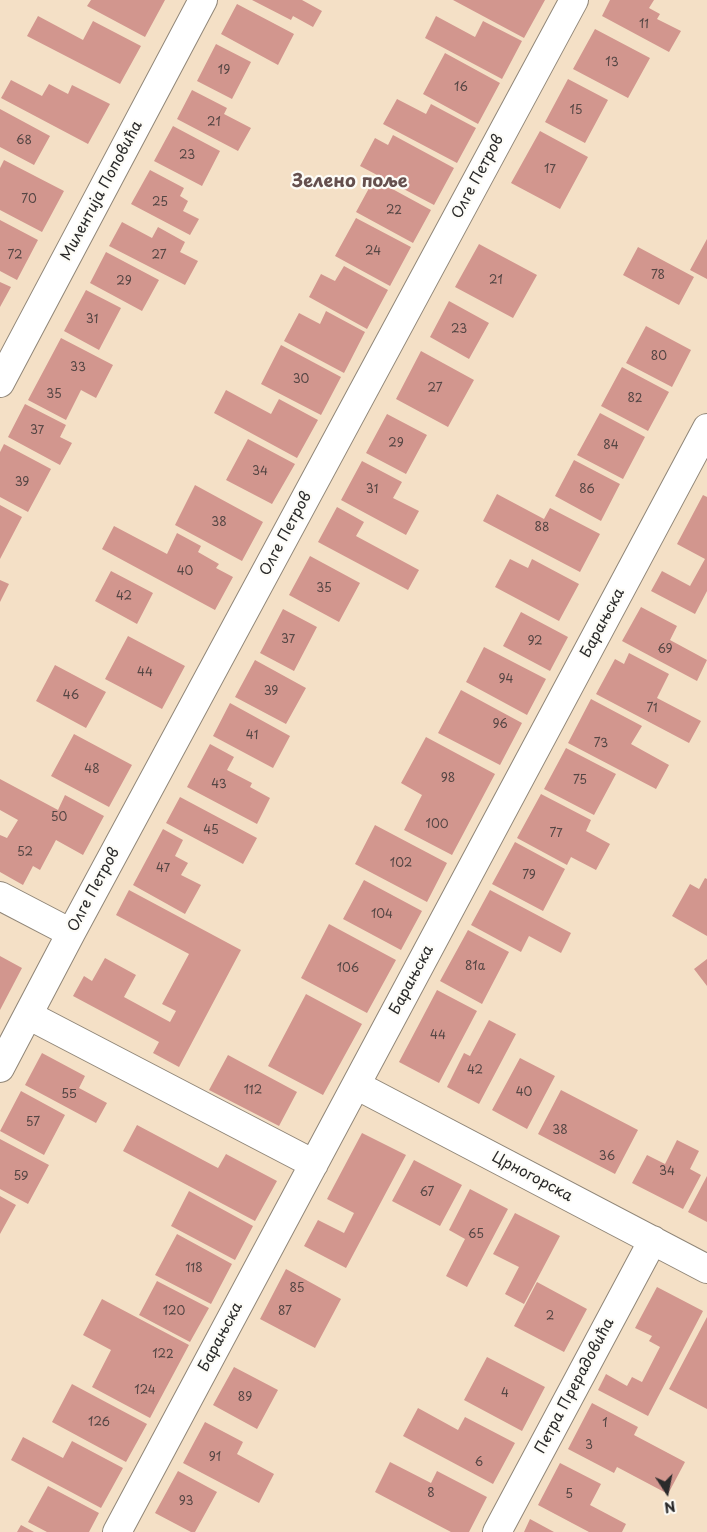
<!DOCTYPE html>
<meta charset="utf-8">
<style>
body{margin:0}
#map{position:relative;width:707px;height:1532px;overflow:hidden;background:#f4e0c6;font-family:"Playpen Sans",sans-serif}
canvas{display:block}
.north{position:absolute;left:642px;top:1467px;width:50px;height:50px;-webkit-text-stroke:4px #fdfcf7;paint-order:stroke;rotate:169deg;font-size:14px;font-weight:700;line-height:20px;text-align:center;color:#2b2b2b}
.north::after{content:'';display:block;margin:auto;width:18px;height:22px;background:#2b2b2b;clip-path:polygon(50% 0,100% 100%,50% 72%,0 100%)}
</style>
<div id="map">
<canvas width="707" height="1532"></canvas>
<div class="north">N</div>
</div>
<script>
const context = document.querySelector('canvas').getContext('2d');
context.lineJoin = 'round';
function paint(path, color) {
  context.fillStyle = color;
  context.fill(path, 'evenodd');
}
function shape(rows) {
  const path = new Path2D();
  for (const r of rows) {
    path.moveTo(r[0], r[1]);
    for (let i = 2; i < r.length; i += 2) path.lineTo(r[i], r[i + 1]);
  }
  return path;
}
function trace(path, color, width, dash) {
  context.strokeStyle = color;
  context.lineWidth = width;
  context.lineCap = dash ? 'butt' : 'round';
  context.setLineDash(dash || []);
  context.stroke(path);
}
function write(font, color, halo, rows, align = 'center') {
  context.font = font + ' "Playpen Sans",sans-serif';
  context.lineWidth = 4.5;
  context.setLineDash([]);
  context.textBaseline = 'middle';
  context.strokeStyle = halo;
  context.fillStyle = color;
  for (const [text, x, y, turn = 0] of rows) {
    context.save();
    context.translate(x, y);
    context.rotate((+turn || 0) * Math.PI / 180);
    context.textAlign = isNaN(turn) ? turn : align;
    if (halo) context.strokeText(text, 0, 0);
    context.fillText(text, 0, 0);
    context.restore();
  }
}
paint(shape([
 [91,0,165,0,145,37,87,6],
 [252,0,302,0,322,11,313,27,293,16,291,20],
 [453,0,545,0,524,38],
 [610,0,654,0,649,8,660,14,657,19,681,31,669,52,602,16],
 [237,4,294,34,278,65,221,34],
 [38,16,83,40,93,21,141,46,120,84,27,36],
 [436,16,475,37,483,21,522,41,502,79,425,38],
 [595,29,650,58,628,98,573,69],
 [216,44,251,62,232,99,197,81],
 [445,53,500,83,478,124,423,94],
 [568,79,608,100,585,143,545,122],
 [11,80,42,96,49,84,68,94,72,85,110,104,88,144,1,98],
 [192,90,227,108,224,114,251,128,238,151,177,119],
 [397,99,426,114,431,104,476,128,457,163,383,124],
 [0,109,50,136,34,165,0,147],
 [173,126,220,151,202,186,154,161],
 [540,131,588,157,560,209,511,183],
 [393,135,454,168,434,205,360,166,375,138,388,145],
 [4,160,64,191,42,232,0,210,0,168],
 [150,170,184,188,180,196,188,201,183,211,199,219,190,235,131,204],
 [374,179,431,210,413,243,356,212],
 [356,218,411,247,390,286,335,256],
 [0,220,38,240,17,280,0,271],
 [122,222,152,238,158,227,185,242,180,252,198,261,185,285,109,246],
 [707,239,707,279,690,270],
 [479,244,537,275,513,318,455,287],
 [638,247,694,277,679,305,623,275],
 [106,252,159,280,142,311,90,283],
 [344,266,388,290,367,329,309,297,321,274,335,281],
 [0,282,11,287,0,307],
 [86,290,121,308,99,350,64,331],
 [449,301,489,323,469,359,430,337],
 [326,311,365,332,344,373,284,341,299,313,320,324],
 [646,326,691,350,672,387,626,363],
 [61,338,113,365,96,398,81,390,66,420,28,400],
 [281,345,341,377,321,415,261,384],
 [421,351,474,380,448,427,396,399],
 [622,367,669,392,648,431,601,406],
 [226,390,271,414,279,399,318,420,297,458,214,413],
 [25,404,66,425,60,437,72,443,60,465,8,437],
 [600,413,645,437,623,479,577,455],
 [387,414,427,435,406,474,366,453],
 [248,439,295,464,272,504,226,480],
 [4,444,51,469,28,512,0,497,0,452],
 [574,460,620,484,601,521,555,496],
 [362,461,402,482,393,498,419,511,406,535,341,500],
 [195,485,263,522,242,561,175,525],
 [497,494,544,519,550,508,600,534,580,572,483,521],
 [703,495,707,497,707,591,695,614,651,591,662,571,690,586,705,559,677,544],
 [0,505,22,517,0,559],
 [337,507,364,522,356,536,419,570,408,590,318,542],
 [114,526,167,554,177,533,201,546,198,552,219,564,216,568,233,577,215,610,102,549],
 [310,556,360,583,339,622,289,595],
 [510,559,528,568,532,559,579,584,559,621,495,587],
 [111,571,153,593,137,624,95,601],
 [0,580,9,584,0,602],
 [641,607,677,626,670,640,707,660,697,681,622,641],
 [283,609,317,627,294,671,260,653],
 [521,612,568,637,550,671,503,646],
 [128,636,185,666,162,709,105,679],
 [484,647,546,679,527,715,466,682],
 [629,653,669,674,657,698,701,721,689,743,596,694,615,659,624,664],
 [255,660,306,688,286,724,235,697],
 [55,665,106,692,86,728,36,701],
 [461,690,522,723,500,765,438,733],
 [591,699,642,726,631,744,669,765,656,789,568,743],
 [230,703,290,736,273,768,213,736],
 [74,734,132,765,109,807,51,776],
 [426,737,495,774,452,855,404,830,422,795,401,783],
 [210,744,234,757,227,770,252,783,250,787,270,798,257,824,187,787],
 [566,748,616,774,594,815,544,789],
 [0,779,58,810,65,795,104,816,83,855,56,840,40,870,33,866,23,885,0,872,0,835,7,838,18,820,0,810],
 [541,794,591,820,586,831,610,844,596,870,571,857,567,865,517,838],
 [180,797,257,838,243,864,166,823],
 [375,825,447,863,427,902,355,864],
 [163,829,183,840,175,856,188,863,181,875,201,885,185,914,133,885],
 [515,842,565,869,543,911,492,884],
 [705,878,707,879,707,936,672,916,690,884,699,889],
 [364,880,422,911,401,950,343,919],
 [129,890,241,950,179,1067,153,1053,159,1042,73,996,84,976,92,981,105,958,136,975,124,997,170,1022,176,1011,162,1004,189,954,116,915],
 [490,890,571,933,561,953,529,936,521,952,471,925],
 [329,924,396,960,367,1013,301,978],
 [468,930,509,952,482,1004,440,981],
 [0,956,22,968,0,1010],
 [707,959,707,986,694,969],
 [437,990,477,1011,439,1083,399,1062],
 [306,994,362,1024,323,1095,268,1066],
 [489,1020,516,1034,479,1104,447,1087,464,1053,470,1056],
 [42,1053,85,1076,79,1088,107,1103,96,1123,25,1085],
 [228,1055,297,1092,279,1126,209,1090],
 [520,1058,555,1076,527,1129,492,1110],
 [561,1090,638,1130,615,1174,538,1134],
 [21,1091,65,1115,44,1155,0,1131],
 [137,1125,218,1168,226,1154,277,1181,255,1221,123,1151],
 [362,1133,406,1155,346,1268,304,1246,318,1220,344,1233,354,1213,327,1199],
 [0,1139,49,1165,28,1204,0,1189],
 [677,1140,699,1151,690,1169,701,1175,683,1209,632,1183,647,1155,665,1164],
 [414,1160,462,1185,440,1226,392,1201],
 [707,1176,707,1222,688,1212],
 [470,1189,508,1209,467,1287,446,1276,465,1239,449,1230],
 [189,1191,253,1226,235,1260,171,1226],
 [0,1196,16,1205,0,1234],
 [515,1213,560,1236,524,1304,505,1294,519,1267,493,1254],
 [177,1234,232,1264,211,1304,155,1275],
 [286,1269,341,1299,315,1348,260,1319],
 [157,1281,209,1308,190,1342,139,1315],
 [537,1282,587,1309,564,1352,514,1326],
 [657,1287,703,1311,648,1416,598,1390,606,1374,627,1386,632,1377,642,1382,660,1347,649,1341,652,1336,635,1328],
 [102,1299,189,1345,150,1418,92,1387,111,1350,83,1335],
 [707,1317,707,1409,669,1389],
 [487,1357,545,1387,522,1431,464,1400],
 [234,1367,278,1390,257,1429,213,1405],
 [72,1384,147,1424,126,1462,52,1422],
 [592,1403,638,1427,634,1435,685,1462,668,1494,617,1467,614,1473,568,1449],
 [418,1408,458,1430,465,1417,515,1443,493,1484,403,1436],
 [205,1422,243,1442,237,1454,274,1474,259,1503,183,1463],
 [23,1437,63,1458,72,1441,123,1468,101,1508,11,1460],
 [390,1462,431,1483,437,1471,487,1497,469,1532,451,1532,375,1492],
 [560,1463,601,1484,590,1505,626,1524,622,1532,589,1532,538,1505],
 [178,1471,217,1492,195,1532,191,1532,155,1513],
 [48,1486,99,1513,89,1532,47,1532,28,1522],
 [530,1519,554,1532,524,1532],
 [21,1525,34,1532,17,1532]
]), '#d2968e');
const minor = shape([
 [0,383,203,0],
 [0,896,71,933],
 [28,1015,314,1164],
 [0,1068,71,933,574,0],
 [356,1085,707,1269],
 [117,1532,707,428],
 [497,1532,653,1240]
]);
trace(minor, '#908678', 30);
trace(minor, '#fff', 28);
write('12px', '#554644', null, [
 ["11",644,25],
 ["13",612,63],
 ["19",224,71],
 ["16",461,88],
 ["15",576,111],
 ["21",214,123],
 ["68",24,141],
 ["23",187,156],
 ["17",550,170],
 ["70",29,200],
 ["25",160,203],
 ["22",394,211],
 ["24",373,252],
 ["72",15,256],
 ["27",159,256],
 ["78",658,276],
 ["21",496,281],
 ["29",124,282],
 ["31",92,320],
 ["23",459,330],
 ["80",659,357],
 ["33",78,368],
 ["30",301,380],
 ["27",435,389],
 ["35",54,395],
 ["82",635,399],
 ["37",37,431],
 ["29",396,444],
 ["84",611,446],
 ["34",260,472],
 ["39",22,483],
 ["31",372,490],
 ["86",587,490],
 ["38",219,523],
 ["88",542,528],
 ["40",185,572],
 ["35",324,589],
 ["42",124,597],
 ["37",288,640],
 ["92",535,642],
 ["69",665,650],
 ["44",145,673],
 ["94",506,680],
 ["39",271,692],
 ["46",71,696],
 ["71",652,709],
 ["96",500,725],
 ["41",252,736],
 ["73",601,744],
 ["48",92,770],
 ["98",448,779],
 ["75",580,781],
 ["43",219,785],
 ["50",59,818],
 ["100",437,825],
 ["45",211,831],
 ["77",556,834],
 ["52",25,853],
 ["102",401,864],
 ["47",163,869],
 ["79",529,876],
 ["104",382,915],
 ["81a",475,967],
 ["106",348,969],
 ["44",438,1036],
 ["42",475,1071],
 ["112",253,1091],
 ["40",524,1093],
 ["55",69,1095],
 ["57",33,1123],
 ["38",560,1131],
 ["36",607,1157],
 ["34",667,1172],
 ["59",21,1177],
 ["67",427,1193],
 ["65",476,1235],
 ["118",194,1269],
 ["85",297,1289],
 ["120",174,1312],
 ["87",285,1312],
 ["2",550,1317],
 ["122",163,1355],
 ["124",145,1391],
 ["4",505,1394],
 ["89",245,1398],
 ["126",99,1423],
 ["1",605,1424],
 ["3",589,1446],
 ["91",215,1458],
 ["6",479,1463],
 ["8",431,1494],
 ["5",569,1495],
 ["93",186,1502]
]);
write('15px', '#2b2b2b', '#fdfcf7', [
 ["Олге Петров",478,177,-62],
 ["Милентија Поповића",102,191,-62],
 ["Олге Петров",286,534,-62],
 ["Барањска",603,623,-62],
 ["Олге Петров",94,890,-62],
 ["Барањска",412,980,-62],
 ["Црногорска",532,1177,28],
 ["Барањска",221,1337,-62],
 ["Петра Прерадовића",575,1386,-62]
]);
write('bold 18px', '#65504e', '#fdfcf7', [
 ["Зелено поље",350,182]
]);
</script>
